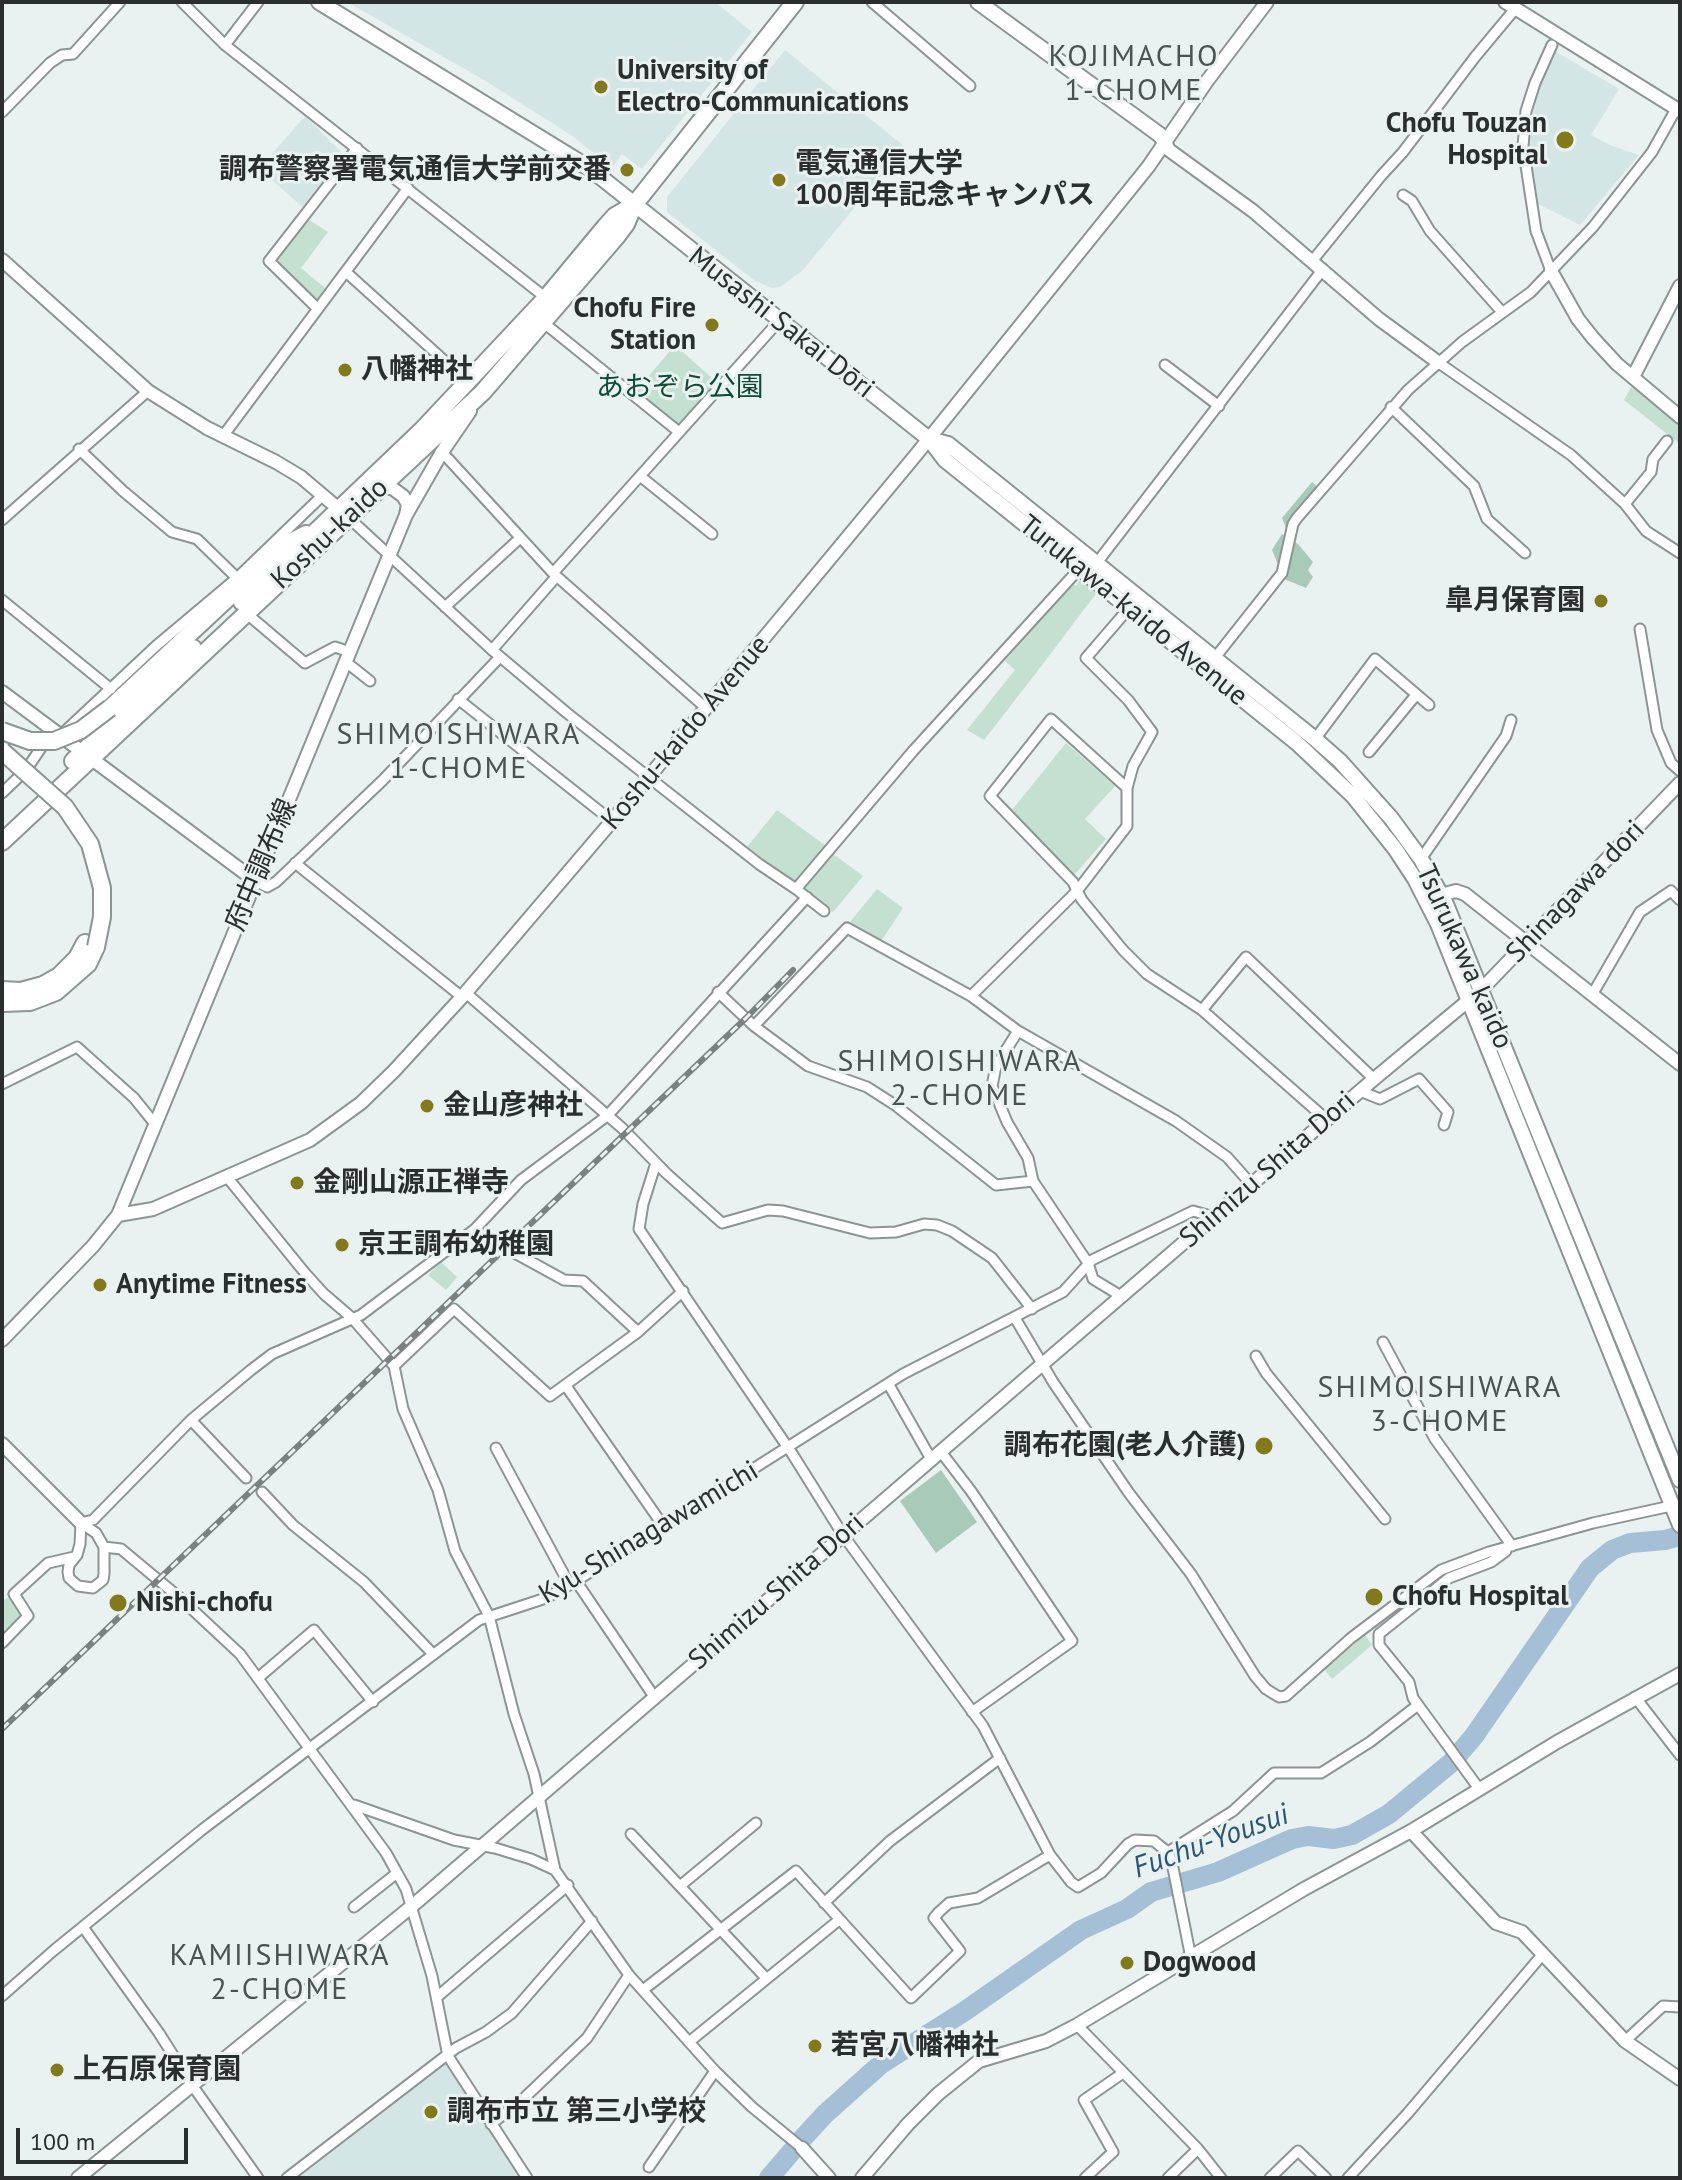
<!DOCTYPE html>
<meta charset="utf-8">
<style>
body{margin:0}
#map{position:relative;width:1682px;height:2180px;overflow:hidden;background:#e9f1f1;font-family:"PT Sans",sans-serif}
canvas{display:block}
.frame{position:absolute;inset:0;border:4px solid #2b2e2f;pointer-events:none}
.scale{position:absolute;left:16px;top:2128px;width:172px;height:36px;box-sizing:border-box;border:4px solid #2b2e2f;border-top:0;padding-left:10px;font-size:24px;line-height:28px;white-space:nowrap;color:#2b2e2f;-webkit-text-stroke:6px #e9f1f1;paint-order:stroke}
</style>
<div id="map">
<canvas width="1682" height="2180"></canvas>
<div class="frame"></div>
<div class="scale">100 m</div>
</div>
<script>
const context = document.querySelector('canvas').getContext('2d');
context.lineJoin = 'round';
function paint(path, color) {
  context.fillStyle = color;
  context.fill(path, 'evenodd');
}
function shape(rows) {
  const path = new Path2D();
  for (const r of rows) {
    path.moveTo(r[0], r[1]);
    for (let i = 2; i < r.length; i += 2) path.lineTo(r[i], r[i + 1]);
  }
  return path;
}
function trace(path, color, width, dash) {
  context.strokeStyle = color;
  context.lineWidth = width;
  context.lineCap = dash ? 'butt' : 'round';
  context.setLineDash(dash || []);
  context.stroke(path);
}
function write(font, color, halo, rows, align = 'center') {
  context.font = font + ' "PT Sans","Noto Sans JP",sans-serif';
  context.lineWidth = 6;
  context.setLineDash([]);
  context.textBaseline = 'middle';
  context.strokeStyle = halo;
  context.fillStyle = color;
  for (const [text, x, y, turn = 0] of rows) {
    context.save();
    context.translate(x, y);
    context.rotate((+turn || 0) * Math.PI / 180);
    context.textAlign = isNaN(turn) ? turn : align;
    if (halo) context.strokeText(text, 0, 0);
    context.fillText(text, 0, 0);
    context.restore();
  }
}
paint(shape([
 [347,2,715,2,752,32,642,169,622,154,612,168,571,135,484,80],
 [785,50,905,147,802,271,780,287,772,288,755,281,667,212,667,197],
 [1553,50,1619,89,1591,135,1610,145,1639,155,1580,225,1536,203,1531,170,1529,147,1533,109,1546,66],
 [305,116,344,155,304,208,259,169],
 [446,2064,520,2178,298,2178]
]), '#d4e5e6');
paint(shape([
 [308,219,328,232,301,268,325,288,316,302,273,260],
 [675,345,722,387,684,430,637,390],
 [1633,384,1680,423,1680,444,1624,400],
 [1081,578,1098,591,1036,673,984,740,967,730,1015,670,1005,661,1071,582,1076,586],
 [1066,743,1115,786,1085,819,1106,839,1074,875,1012,810],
 [777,810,826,846,796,884,747,847],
 [832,853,863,876,833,912,803,889],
 [877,889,903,908,880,943,850,922],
 [441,1262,457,1277,446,1290,428,1275],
 [14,1594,26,1613,2,1637,2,1598,4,1600],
 [1365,1635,1372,1645,1332,1679,1324,1669]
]), '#c3e0d1');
paint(shape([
 [1312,482,1319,488,1286,528,1282,518],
 [1282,534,1298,544,1313,562,1308,570,1313,577,1306,588,1284,579,1272,550],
 [941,1470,977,1522,936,1553,900,1501]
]), '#a8cab8');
trace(shape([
 [803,2138,825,2114,881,2064,965,2011,1081,1930,1127,1909,1151,1892,1218,1872,1292,1839,1308,1836,1334,1839,1352,1835,1389,1814,1452,1762,1474,1736,1590,1568,1612,1550,1630,1543,1665,1540,1680,1536],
 [769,2178,792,2151]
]), '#a5c0d6', 20);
const street = shape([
 [182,2,225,45,546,298],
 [872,2,970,86],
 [225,45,258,2],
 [2,112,50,63,62,55,73,54,120,2],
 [1403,195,1412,201,1430,231,1502,312],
 [1313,260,1381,176,1403,152,1475,57,1515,9],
 [1551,271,1536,231,1523,146,1526,111,1535,83,1552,45],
 [346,272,468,382],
 [318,309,269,261,357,148],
 [544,323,679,432],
 [1439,363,1571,455,1625,504,1646,531,1680,553],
 [1165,365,1219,406],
 [1391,407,1474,486,1487,519,1525,553],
 [223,436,408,188],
 [79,449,123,491,172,532,197,539,237,578],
 [442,452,553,573,707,709],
 [640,476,712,534],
 [1625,504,1651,472,1653,459,1667,441],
 [349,518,492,650,567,713,759,864,796,889],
 [2,520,148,391],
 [1096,564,1323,269],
 [553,573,779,321],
 [2,600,111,689],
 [445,607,519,539],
 [246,613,305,663,335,647,350,652],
 [1640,629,1657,730,1671,763,1680,771],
 [492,650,556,577],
 [1214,659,1282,573,1293,524,1297,518,1408,390,1462,342,1531,292,1593,227,1652,152,1676,109],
 [346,662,370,681],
 [458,699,612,821],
 [63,733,156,646,237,578,323,495],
 [1315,739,1375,659,1429,705],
 [1369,752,1416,695],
 [1127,788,1133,766,1152,732,1128,700,1086,658,1129,608],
 [2,793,26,770,47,739],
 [1421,859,1506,736,1511,720],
 [295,863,462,997],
 [257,882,267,887,276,882,383,780,500,657],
 [824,911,796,889,913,751,1080,568],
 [718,992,754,1026,808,1066,867,1087,895,1105,996,1185,1033,1181,1028,1158,1007,1122,992,1086,996,1066,1018,1031],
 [466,993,622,1128,666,1173,722,1223,768,1210,783,1211,870,1233,896,1232,924,1224,937,1225,952,1231,992,1258,1032,1309],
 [1592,995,1640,912,1671,891,1680,900],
 [1202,1010,1246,957,1374,1079],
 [754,1026,847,928,971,996],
 [2,1084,77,1047,134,1098,155,1124],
 [1360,1091,1380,1099,1419,1079,1448,1112,1444,1125],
 [656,1163,643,1204,639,1229,793,1455,843,1535,983,1726,1050,1855,1071,1882,1078,1887,1101,1873,1128,1844,1135,1840,1154,1841,1160,1846,1168,1852,1172,1863,1191,1958],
 [227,1177,305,1273,324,1294,352,1318,394,1366,403,1409,438,1490,455,1551,489,1616,514,1714,534,1774,555,1870],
 [1033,1181,1088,1263,1093,1279,1121,1296],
 [1251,1184,1227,1157,1176,1121,1018,1031,971,996,1077,891,1127,826,1127,788,1051,719,990,796,1073,882,1077,891,1082,900,1123,950,1147,974,1202,1010,1327,1120],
 [513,1252,564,1280,583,1281,638,1332],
 [1015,1318,1053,1382,1129,1493,1191,1574,1255,1676,1266,1689,1279,1697,1286,1696,1351,1638,1441,1570,1489,1552,1593,1523,1680,1504],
 [1383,1342,1435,1439,1512,1546],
 [1256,1356,1266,1373,1385,1519],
 [394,1366,454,1309,550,1396,638,1332,683,1291],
 [889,1385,931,1459],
 [566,1386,664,1527],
 [191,1420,246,1478],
 [496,1448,569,1584],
 [941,1452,971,1491,1072,1641,972,1712],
 [262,1492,293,1525,364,1582,432,1653],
 [81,1523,93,1520,191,1420,251,1370,272,1354,361,1315,475,1229,521,1180,607,1116,807,897],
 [81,1523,96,1533,104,1547,104,1574,103,1580,93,1588,78,1586,69,1578,68,1572,69,1565,77,1555,80,1544,81,1523],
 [104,1547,121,1549,180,1598,240,1654,386,1853,406,1889,432,1976,448,2056,527,2178],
 [576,1581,655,1698],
 [2,1643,28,1616,14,1594,48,1563,74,1557],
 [258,1678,314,1630,373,1702],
 [1635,1697,1680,1755],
 [1480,1790,1413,1698,1409,1682,1379,1645,1379,1634,1449,1578,1491,1562,1506,1551],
 [354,1805,454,1840,495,1848,531,1859,555,1870,629,1975,715,2071,752,2107,802,2148],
 [631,1834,766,1978],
 [1168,1852,1233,1811,1274,1773,1321,1773,1370,1742,1418,1705],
 [680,1886,756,1823],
 [824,1903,890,1841,1000,1758],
 [354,1907,397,1873],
 [83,1927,159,2033,192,2085,258,2178],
 [643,1990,796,1871,911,1998,960,1951,934,1918,939,1912,949,1903,978,1898,1050,1855],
 [2,1996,53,1951,203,1829,479,1620,546,1598,576,1581,903,1374,1063,1292,1092,1260,1193,1211,1214,1217],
 [437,1997,568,1885],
 [1077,2025,1198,2149,1221,2178],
 [1625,2041,1663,2006,1680,2007],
 [689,2042,839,1920],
 [491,2124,519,2103,587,2038,629,1975],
 [649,2167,715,2071],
 [287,2178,456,2048,486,2032,512,2013,592,1921],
 [1085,2178,1113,2152,1084,2100,1123,2073],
 [1168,2178,1198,2149],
 [1270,2178,1298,2151,1326,2178],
 [1348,2178,1408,2113,1542,1955]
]);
const secondary = shape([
 [1505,2,1680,111],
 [1165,142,1169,150,1253,211,1379,319,1439,363],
 [2,260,148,391,207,428,276,462,301,477,340,510],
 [1551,271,1578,319,1593,338,1617,364,1680,417],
 [1633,377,1680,286],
 [380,488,392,488,403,496,408,504,406,515],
 [2,692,257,882],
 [1441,895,1456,891,1465,894,1680,1064],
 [118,1215,153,1209,310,1140,361,1103,394,1071,462,997,618,814,915,456,1148,167,1207,81,1267,2],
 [2,1340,93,1246,118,1215,406,515,442,452,470,411],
 [2,1444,81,1523],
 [1411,1831,1496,1923,1522,1932,1625,2041,1680,2079],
 [802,2148,829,2178],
 [78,2178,411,1907,1374,1079,1481,990,1680,783],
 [862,2178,908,2124,938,2094,979,2061,1046,2041,1077,2025,1304,1889,1411,1831,1557,1742,1680,1674]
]);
const primary = shape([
 [319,2,578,161,603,179,929,439,945,460,1297,743,1353,796,1396,850,1415,879,1438,924,1680,1525],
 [978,2,1160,135,1165,142],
 [929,439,948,444,1315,739,1340,761,1391,818,1421,859,1445,902,1680,1480]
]);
const highway = shape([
 [242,602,422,430,546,298,605,227,615,216,634,205],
 [110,708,285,545,306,534],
 [73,761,193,648],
 [2,842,483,392,617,236,626,224,634,205,795,2],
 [2,990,21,991,43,985,59,976,77,958,85,943],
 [2,1003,30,1002,56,992,88,964,96,947]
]);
trace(street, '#8c9494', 13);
trace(secondary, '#8c9494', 16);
trace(primary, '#8c9494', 18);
trace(highway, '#8c9494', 20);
trace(street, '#fff', 9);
trace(secondary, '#fff', 12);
trace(primary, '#fff', 14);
trace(highway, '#fff', 16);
const rail = shape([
 [2,1729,746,1018,793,970]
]);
trace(rail, '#7b8080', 6);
trace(rail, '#e9f1f1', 3, [9]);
const highwayBridge = shape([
 [2,731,30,741,54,741,81,730,110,708],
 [2,751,65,807,90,844,102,888,102,917,96,947]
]);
trace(highwayBridge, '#8c9494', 20, []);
trace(highwayBridge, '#fff', 16);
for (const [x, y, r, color] of [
 [601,87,8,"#82781c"],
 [1565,140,10,"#82781c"],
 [627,170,8,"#82781c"],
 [779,180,8,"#82781c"],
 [712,325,8,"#82781c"],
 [345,370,8,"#82781c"],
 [1601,601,8,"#82781c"],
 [427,1106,8,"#82781c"],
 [297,1183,8,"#82781c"],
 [342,1245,8,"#82781c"],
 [100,1285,8,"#82781c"],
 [1264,1446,10,"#82781c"],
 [1374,1597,10,"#82781c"],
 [118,1603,10,"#82781c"],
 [1127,1963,8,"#82781c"],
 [815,2046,8,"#82781c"],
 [57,2070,8,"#82781c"],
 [431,2112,8,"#82781c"]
]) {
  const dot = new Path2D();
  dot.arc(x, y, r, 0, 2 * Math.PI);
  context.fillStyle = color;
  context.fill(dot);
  trace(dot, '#e9f1f1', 3);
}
write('bold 28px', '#2b2e2f', '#e9f1f1', [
 ["University of",617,71],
 ["Electro-Communications",617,103],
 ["Chofu Touzan",1547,124,"right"],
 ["Hospital",1547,156,"right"],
 ["電気通信大学",795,164],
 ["100周年記念キャンパス",795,196],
 ["調布警察署電気通信大学前交番",611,170,"right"],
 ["Chofu Fire",696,309,"right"],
 ["Station",696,341,"right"],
 ["八幡神社",361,370],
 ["皐月保育園",1585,601,"right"],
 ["金山彦神社",443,1106],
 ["金剛山源正禅寺",313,1183],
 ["京王調布幼稚園",358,1245],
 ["Anytime Fitness",116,1285],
 ["調布花園(老人介護)",1246,1446,"right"],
 ["Chofu Hospital",1392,1597],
 ["Nishi-chofu",136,1603],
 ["Dogwood",1143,1963],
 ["若宮八幡神社",831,2046],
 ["上石原保育園",73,2070],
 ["調布市立 第三小学校",447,2112]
], 'left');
write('28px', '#2b2e2f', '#e9f1f1', [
 ["Musashi Sakai Dōri",781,323,38],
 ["Koshu-kaido",330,534,-43],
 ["Turukawa-kaido Avenue",1133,611,39],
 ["Koshu-kaido Avenue",686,733,-50],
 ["府中調布線",262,865,-67],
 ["Shinagawa dori",1576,892,-46],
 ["Tsurukawa kaido",1464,957,66],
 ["Shimizu Shita Dori",1268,1170,-41],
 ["Kyu-Shinagawamichi",649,1533,-31],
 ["Shimizu Shita Dori",777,1592,-41]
]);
write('28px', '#0d4b34', '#e9f1f1', [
 ["あおぞら公園",680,388]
]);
context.letterSpacing = '2px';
write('30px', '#4b5252', '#e9f1f1', [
 ["KOJIMACHO",1134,57],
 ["1-CHOME",1134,91],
 ["SHIMOISHIWARA",459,735],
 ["1-CHOME",459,769],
 ["SHIMOISHIWARA",960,1062],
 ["2-CHOME",960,1096],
 ["SHIMOISHIWARA",1440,1388],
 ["3-CHOME",1440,1422],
 ["KAMIISHIWARA",280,1956],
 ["2-CHOME",280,1990]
]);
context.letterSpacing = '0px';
write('italic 30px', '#2a5778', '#e9f1f1', [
 ["Fuchu-Yousui",1211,1842,-20]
]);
</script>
